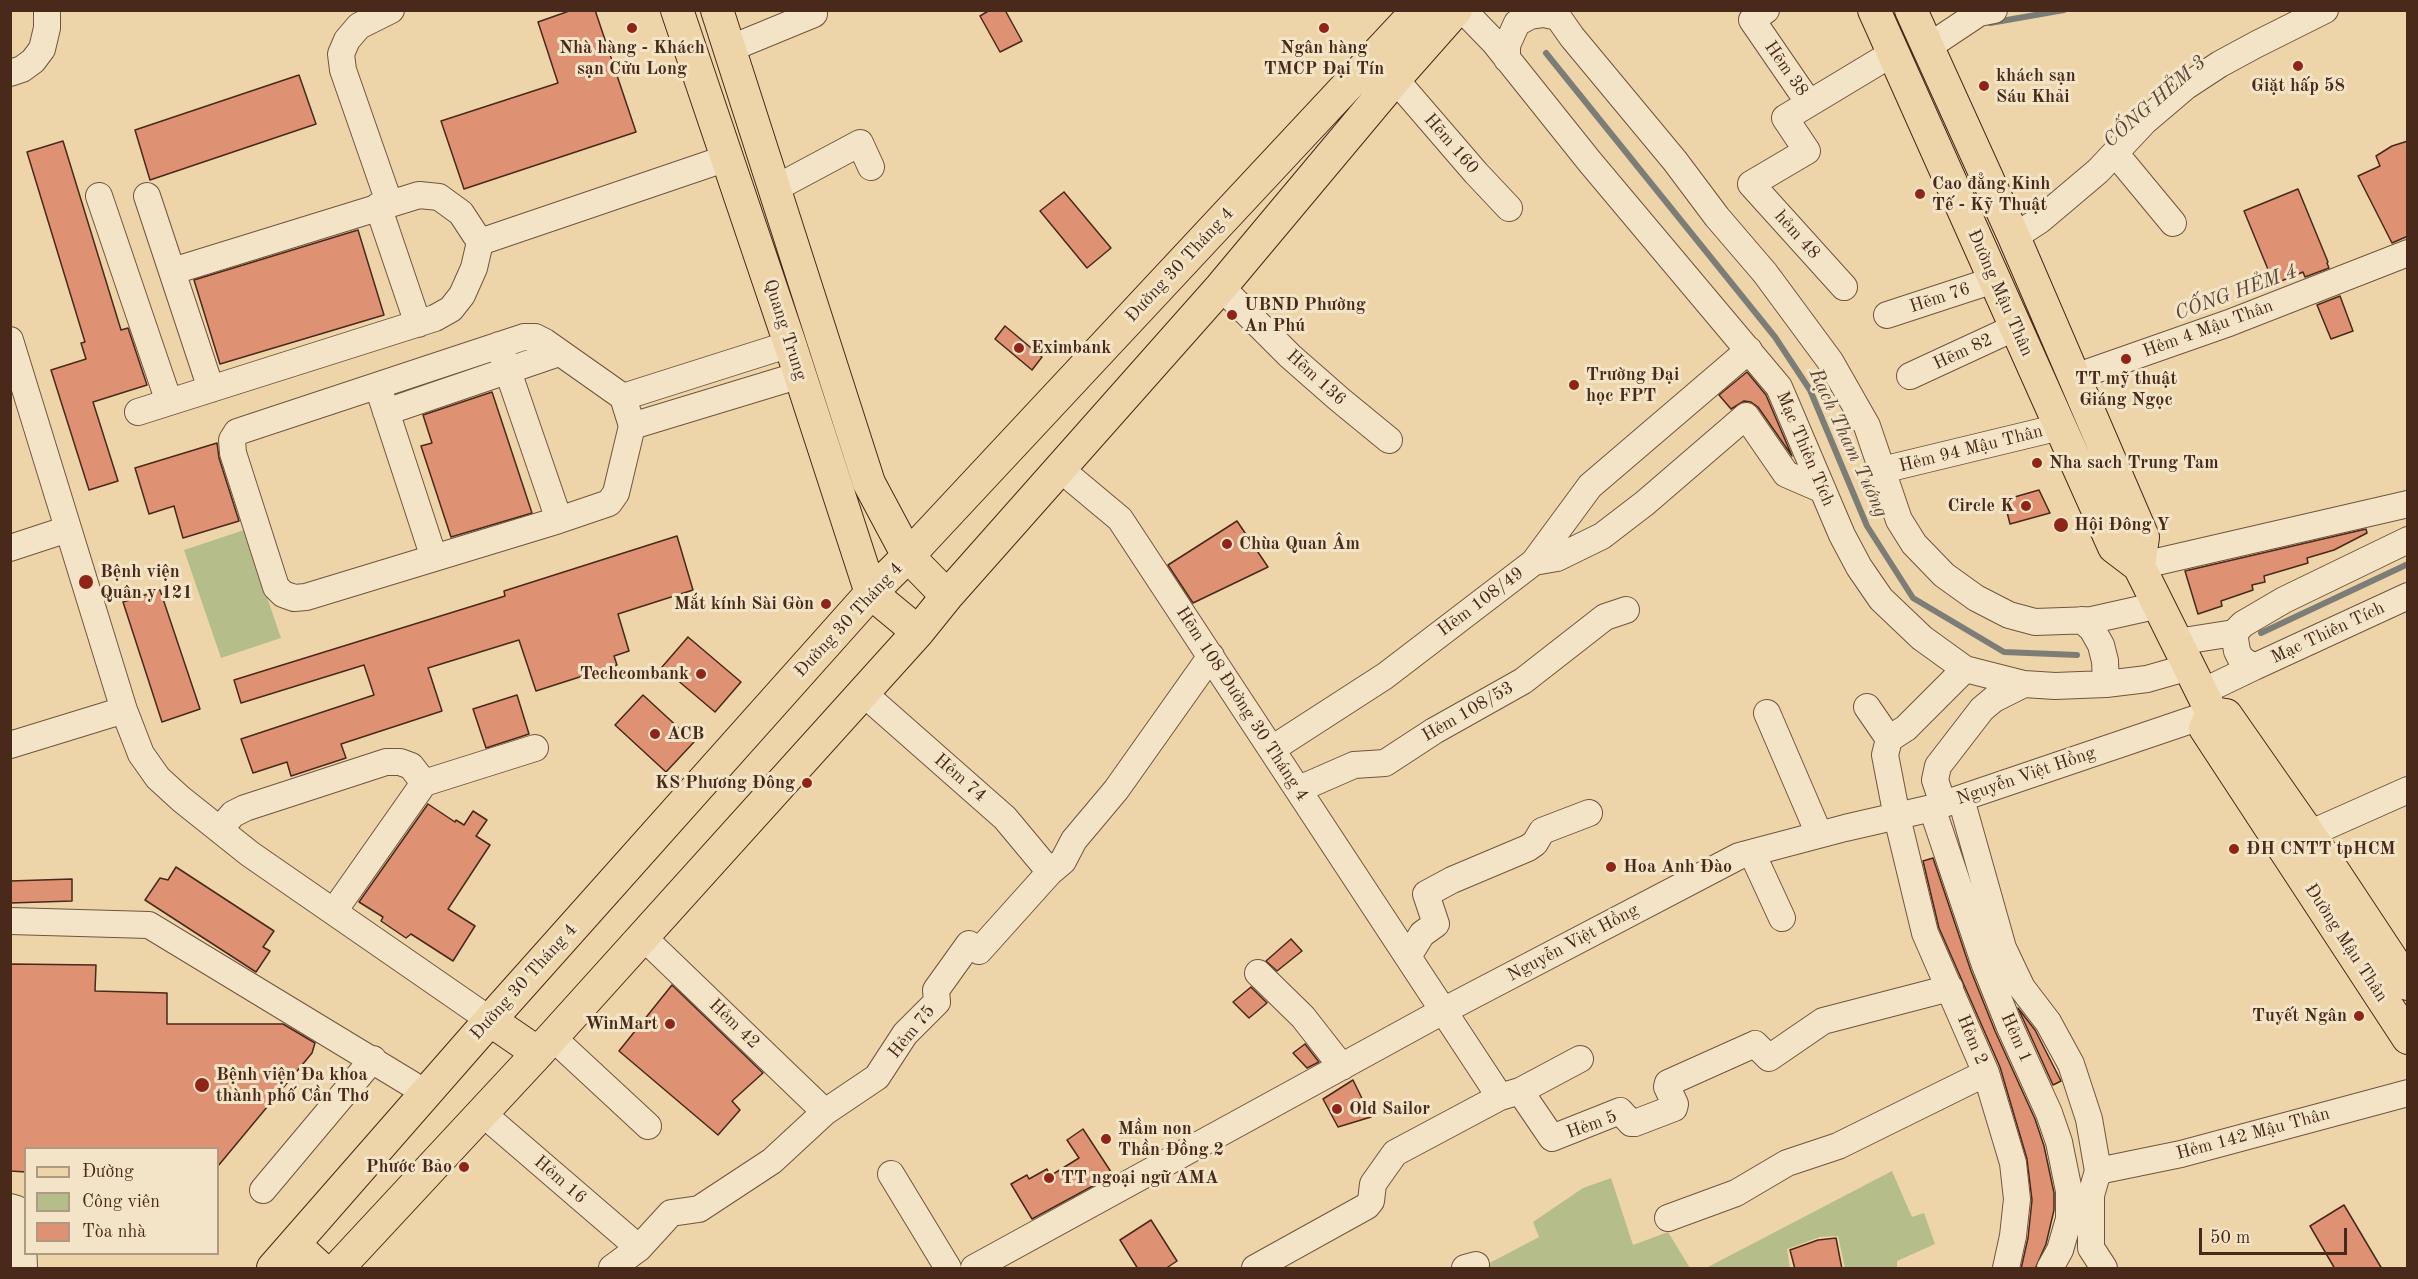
<!DOCTYPE html>
<meta charset="utf-8">
<style>
body{margin:0}
#map{position:relative;width:2418px;height:1279px;overflow:hidden;background:#edd5a9;font-family:"Old Standard TT",serif}
canvas{display:block}
.frame{position:absolute;inset:0;border:12px solid #48291a;pointer-events:none}
.legend{position:absolute;left:24px;top:1147px;width:195px;height:108px;box-sizing:border-box;background:#f3e4c7;border:2px solid #af9982;margin:0;padding:8px 10px;list-style:none;font-size:18px;color:#48291a}
.legend li{display:flex;align-items:center;gap:12px;height:30px}
.legend b{width:30px;border:2px solid #af9982}
.scale{position:absolute;left:2199px;top:1228px;width:148px;height:27px;box-sizing:border-box;border:3px solid #48291a;border-top:0;padding-left:8px;font-size:18px;line-height:21px;white-space:nowrap;color:#48291a;-webkit-text-stroke:4px #f3e4c7;paint-order:stroke}
</style>
<div id="map">
<canvas width="2418" height="1279"></canvas>
<div class="frame"></div>
<ul class="legend">
<li><b style="height:8px;background:#edd5a9"></b>Đường</li>
<li><b style="height:16px;background:#b5be8b"></b>Công viên</li>
<li><b style="height:16px;background:#df9273"></b>Tòa nhà</li>
</ul>
<div class="scale">50 m</div>
</div>
<script>
const context = document.querySelector('canvas').getContext('2d');
context.lineJoin = 'round';
function paint(path, color) {
  context.fillStyle = color;
  context.fill(path, 'evenodd');
}
function shape(rows) {
  const path = new Path2D();
  for (const r of rows) {
    path.moveTo(r[0], r[1]);
    for (let i = 2; i < r.length; i += 2) path.lineTo(r[i], r[i + 1]);
  }
  return path;
}
function trace(path, color, width, dash) {
  context.strokeStyle = color;
  context.lineWidth = width;
  context.lineCap = dash ? 'butt' : 'round';
  context.setLineDash(dash || []);
  context.stroke(path);
}
function write(font, color, halo, rows, align = 'center') {
  context.font = font + ' "Old Standard TT",serif';
  context.lineWidth = 6;
  context.setLineDash([]);
  context.textBaseline = 'middle';
  context.strokeStyle = halo;
  context.fillStyle = color;
  for (const [text, x, y, turn = 0] of rows) {
    context.save();
    context.translate(x, y);
    context.rotate((+turn || 0) * Math.PI / 180);
    context.textAlign = isNaN(turn) ? turn : align;
    if (halo) context.strokeText(text, 0, 0);
    context.fillText(text, 0, 0);
    context.restore();
  }
}
paint(shape([
 [244,530,281,638,221,658,184,550],
 [1892,1171,1912,1217,1924,1213,1935,1244,1897,1261,1897,1268,1845,1268,1838,1236,1820,1237,1787,1249,1790,1268,1706,1268],
 [1611,1178,1633,1245,1668,1232,1690,1268,1480,1268,1539,1237,1533,1222,1583,1188]
]), '#b5be8b');
trace(shape([
 [1990,23,2064,10],
 [1546,53,1775,337,1810,390,1867,526,1913,598,2004,652,2077,655],
 [2261,633,2408,564]
]), '#7d7d77', 6);
const building = shape([
 [572,10,595,10,636,132,464,189,441,121,558,83,538,22,572,10],
 [990,10,1005,10,1022,41,1000,52,980,16,990,10],
 [299,75,316,124,150,180,135,130,299,75],
 [63,141,121,330,128,328,147,385,93,402,118,481,89,490,51,370,86,359,81,343,85,342,27,152,63,141],
 [2408,141,2408,236,2392,243,2358,176,2380,166,2376,156,2392,146,2408,141],
 [2298,189,2328,262,2327,263,2329,268,2305,277,2303,272,2274,284,2244,211,2298,189],
 [1064,192,1111,248,1087,268,1040,211,1064,192],
 [358,230,384,315,220,364,194,280,358,230],
 [2340,296,2353,331,2331,339,2317,305,2340,296],
 [1005,326,1042,357,1032,370,995,339,1005,326],
 [1747,372,1766,395,1792,456,1758,407,1751,402,1744,401,1731,409,1719,395,1747,372],
 [492,392,532,513,451,537,421,446,432,443,423,415,492,392],
 [217,443,219,458,239,521,183,538,174,506,149,514,135,468,217,443],
 [2039,490,2050,513,2010,524,2004,500,2039,490],
 [1237,521,1268,567,1193,603,1168,565,1237,521],
 [2366,529,2367,533,2334,550,2307,558,2308,563,2264,576,2265,582,2252,585,2253,590,2221,601,2222,606,2198,614,2185,571,2366,529],
 [677,536,693,590,618,614,629,651,614,656,617,665,536,691,519,640,428,668,442,711,341,744,346,758,291,776,287,762,253,773,241,739,374,695,364,665,241,703,234,680,505,596,504,591,677,536],
 [160,590,200,709,162,722,123,602,160,590],
 [688,637,741,682,715,712,662,667,688,637],
 [517,695,529,734,486,748,473,709,517,695],
 [643,695,694,742,666,772,615,725,643,695],
 [428,804,455,822,456,820,464,825,473,811,487,820,476,836,490,845,448,909,475,926,453,961,411,934,406,938,381,921,383,917,359,902,428,804],
 [1933,858,1971,971,1995,1031,2035,1119,2044,1146,2054,1193,2054,1210,2046,1244,2035,1269,2021,1269,2028,1238,2032,1200,2027,1159,2000,1067,1939,928,1923,861,1933,858],
 [176,867,274,931,263,947,270,951,256,972,145,900,160,878,168,880,176,867],
 [72,879,72,901,10,903,10,881,72,879],
 [1291,939,1302,951,1277,971,1266,961,1291,939],
 [10,964,96,965,95,991,167,993,167,1024,283,1024,315,1043,312,1053,218,1166,218,1149,26,1149,26,1172,10,1171,10,964],
 [672,985,763,1073,732,1101,740,1110,718,1135,619,1051,672,985],
 [1251,987,1267,1003,1249,1018,1233,1002,1251,987],
 [2018,1008,2035,1030,2061,1081,2053,1085,2018,1008],
 [1305,1044,1319,1062,1307,1068,1293,1053,1305,1044],
 [1353,1080,1371,1117,1338,1127,1323,1099,1353,1080],
 [1083,1129,1113,1175,1032,1219,1011,1184,1027,1175,1029,1179,1047,1169,1050,1176,1079,1158,1067,1140,1083,1129],
 [2344,1205,2382,1269,2335,1269,2310,1226,2344,1205],
 [1151,1220,1177,1261,1165,1269,1138,1269,1120,1240,1151,1220],
 [1836,1238,1842,1269,1795,1269,1790,1250,1818,1240,1836,1238]
]);
paint(building, '#df9273');
trace(building, '#48291a', 1.5);
const minor = shape([
 [1463,10,1494,42,1590,162,1779,387,1842,535,1859,567,1881,599,1922,638,1965,669,2024,684,2055,686,2106,684,2147,679,2189,667],
 [1553,10,1572,37,1675,161,1717,217,1765,273,1830,361,1867,426,1899,520,1914,544,1944,575,1976,598,2009,615,2035,622,2092,620,2159,605],
 [1766,10,1752,20,1809,103],
 [1928,47,1979,13,1994,10],
 [729,49,814,14,813,10],
 [1507,59,1507,45,1517,23,1530,16,1544,14,1558,17],
 [10,73,22,69,33,61,42,49,47,28,47,10],
 [1395,79,1476,173,1509,208],
 [2115,153,2173,223],
 [774,189,860,143,871,167],
 [99,196,169,402],
 [147,196,211,389],
 [389,202,343,70,341,54,347,40,359,26,391,10],
 [378,206,418,324],
 [2014,237,2040,220,2098,171,2145,121,2185,87,2220,64,2257,44,2325,10],
 [173,271,419,195,439,197,461,213,480,242],
 [1221,287,1290,356,1339,399,1389,440],
 [1844,287,1751,184,1807,151,1785,118,1893,53],
 [1887,315,1994,280],
 [524,337,535,337,545,342,623,397,632,426,616,493,609,503,559,520,306,597,294,598,283,594,276,587,233,453,232,440,237,432,524,337],
 [10,340,124,710,141,754,158,778,181,799,250,854,490,1020],
 [499,345,559,520],
 [1910,376,2016,327],
 [2075,377,2229,323,2408,253],
 [381,396,434,558],
 [623,397,790,344],
 [138,412,435,318,451,309,462,295,474,268,480,242,727,158],
 [386,412,559,353],
 [632,426,800,375],
 [1059,468,1120,519,1500,1097],
 [1882,470,2060,427],
 [2408,540,2284,600,2243,624,2234,633,2237,651,2241,659,2254,667,2408,596],
 [10,548,68,529],
 [1534,562,1590,486,1749,350],
 [2139,566,2408,504],
 [2082,620,2092,629,2101,645,2105,661,2106,684],
 [2177,642,2234,633],
 [1965,669,1906,728,1889,739,1885,755,1897,817,1925,933,1986,1073,2013,1163,2017,1199,2013,1236,2006,1268],
 [862,692,1005,818,1050,872],
 [2202,692,2254,667],
 [1867,707,1889,739],
 [1767,713,1819,834],
 [10,745,124,710],
 [1272,749,1385,676,1534,562,1557,558,1602,536,1645,503,1746,416,1786,474,1823,490],
 [1299,789,1354,765,1385,763,1434,731,1523,681,1605,617,1626,610],
 [1961,799,2003,948,2022,988,2048,1022,2071,1064,2089,1119,2098,1171,2091,1195,2091,1248,2104,1268],
 [1943,804,1935,780,1938,766,1982,709,1994,699,2024,684],
 [1932,808,1985,965,2009,1025,2049,1113,2059,1142,2069,1191,2069,1219,2060,1250,2050,1268],
 [220,829,233,814,245,808,386,762,400,762,411,766,424,783],
 [2309,834,2408,790],
 [1752,853,1782,918],
 [334,911,424,783,535,748],
 [10,921,149,925,426,1093],
 [642,936,825,1112],
 [1409,955,1422,934,1436,924,1426,894,1452,880,1528,848,1535,843,1542,831,1589,813],
 [1258,973,1303,1017,1342,1067],
 [552,1037,648,1126],
 [1520,1091,1580,1059],
 [481,1112,639,1248],
 [2098,1171,2181,1154,2408,1093],
 [891,1174,948,1268],
 [263,1190,373,1059],
 [10,1207,17,1209,22,1216,24,1268],
 [1668,1218,1736,1193,1787,1163,1838,1146,1986,1073],
 [612,1268,639,1248,671,1213,699,1209,772,1161,825,1112,877,1077,905,1034,937,1002,936,990,969,944,979,951,1050,872,1063,861,1074,840,1116,790,1211,656],
 [974,1268,1443,1011,1739,856,1845,828,1932,808,2212,713],
 [1255,1268,1367,1206,1371,1201,1373,1184,1395,1153,1500,1097,1520,1091,1552,1138,1620,1111,1631,1123,1635,1123,1674,1108,1675,1104,1667,1087,1668,1083,1755,1044,1769,1058,1823,1021,1950,988],
 [1465,1268,1476,1265]
]);
const major = shape([
 [677,10,790,344,871,593,918,632],
 [717,10,869,483,908,556,947,596],
 [1874,10,2114,547,2139,566,2212,713,2205,728,2408,1038],
 [1911,10,2014,237,2143,537,2139,566],
 [2212,713,2226,715,2309,834,2408,984],
 [490,1020,538,1053],
 [294,1244,320,1268],
 [273,1268,490,1020,871,593,908,556,1418,10],
 [338,1268,538,1053,918,632,947,596,1221,287,1395,79,1456,10]
]);
trace(minor, '#71543e', 28);
trace(major, '#48291a', 34);
trace(minor, '#f3e4c7', 26);
trace(major, '#edd5a9', 32);
for (const [x, y, r, color] of [
 [632,28,6,"#8f2418"],
 [1324,28,6,"#8f2418"],
 [2298,66,6,"#8f2418"],
 [1984,86,6,"#8f2418"],
 [1920,194,6,"#8f2418"],
 [1232,315,6,"#8f2418"],
 [1019,348,6,"#8f2418"],
 [2126,359,6,"#8f2418"],
 [1574,385,6,"#8f2418"],
 [2037,463,6,"#8f2418"],
 [2026,506,6,"#8f2418"],
 [2061,525,8,"#8f2418"],
 [1227,544,6,"#8f2418"],
 [86,582,8,"#8f2418"],
 [826,604,6,"#8f2418"],
 [701,674,6,"#8f2418"],
 [655,734,6,"#8f2418"],
 [807,783,6,"#8f2418"],
 [2234,849,6,"#8f2418"],
 [1611,867,6,"#8f2418"],
 [2359,1016,6,"#8f2418"],
 [670,1024,6,"#8f2418"],
 [202,1085,8,"#8f2418"],
 [1337,1109,6,"#8f2418"],
 [1106,1139,6,"#8f2418"],
 [464,1167,6,"#8f2418"],
 [1049,1178,6,"#8f2418"]
]) {
  const dot = new Path2D();
  dot.arc(x, y, r, 0, 2 * Math.PI);
  context.fillStyle = color;
  context.fill(dot);
  trace(dot, '#f3e4c7', 2);
}
write('bold 18px', '#48291a', '#f3e4c7', [
 ["Nhà hàng - Khách",632,48,"center"],
 ["sạn Cửu Long",632,69,"center"],
 ["Ngân hàng",1324,48,"center"],
 ["TMCP Đại Tín",1324,69,"center"],
 ["khách sạn",1996,76],
 ["Sáu Khải",1996,97],
 ["Giặt hấp 58",2298,86,"center"],
 ["Cao đẳng Kinh",1932,184],
 ["Tế - Kỹ Thuật",1932,205],
 ["UBND Phường",1244,305],
 ["An Phú",1244,326],
 ["Eximbank",1031,348],
 ["Trường Đại",1586,375],
 ["học FPT",1586,396],
 ["TT mỹ thuật",2126,379,"center"],
 ["Giáng Ngọc",2126,400,"center"],
 ["Nha sach Trung Tam",2049,463],
 ["Circle K",2014,506,"right"],
 ["Hội Đông Y",2074,525],
 ["Chùa Quan Âm",1239,544],
 ["Bệnh viện",100,572],
 ["Quân y 121",100,593],
 ["Mắt kính Sài Gòn",814,604,"right"],
 ["Techcombank",689,674,"right"],
 ["ACB",667,734],
 ["KS Phương Đông",795,783,"right"],
 ["ĐH CNTT tpHCM",2246,849],
 ["Hoa Anh Đào",1623,867],
 ["Tuyết Ngân",2347,1016,"right"],
 ["WinMart",658,1024,"right"],
 ["Bệnh viện Đa khoa",216,1075],
 ["thành phố Cần Thơ",216,1096],
 ["Old Sailor",1349,1109],
 ["Mầm non",1118,1129],
 ["Thần Đồng 2",1118,1150],
 ["Phước Bảo",452,1167,"right"],
 ["TT ngoại ngữ AMA",1061,1178]
], 'left');
write('18px', '#48291a', '#f3e4c7', [
 ["Hẽm 38",1786,69,55],
 ["Hẽm 160",1451,144,49],
 ["hẻm 48",1797,235,48],
 ["Đường 30 Tháng 4",1180,265,-47],
 ["Đường Mậu Thân",2000,293,66],
 ["Hẽm 76",1940,298,-18],
 ["Hẻm 4 Mậu Thân",2208,329,-20],
 ["Quang Trung",785,330,72],
 ["Hẽm 82",1963,352,-25],
 ["Hẽm 136",1316,378,42],
 ["Mạc Thiên Tích",1805,449,67],
 ["Hẻm 94 Mậu Thân",1971,449,-14],
 ["Hẽm 108/49",1481,602,-37],
 ["Đường 30 Tháng 4",849,620,-47],
 ["Mạc Thiên Tích",2328,633,-25],
 ["Hẽm 108 Đường 30 Tháng 4",1242,704,57],
 ["Hẻm 108/53",1468,712,-30],
 ["Nguyễn Việt Hồng",2026,776,-19],
 ["Hẻm 74",960,778,41],
 ["Nguyễn Việt Hồng",1573,943,-28],
 ["Đường Mậu Thân",2346,943,57],
 ["Đường 30 Tháng 4",524,982,-48],
 ["Hẻm 42",734,1024,44],
 ["Hẻm 75",912,1032,-51],
 ["Hẻm 1",2016,1038,66],
 ["Hẻm 2",1972,1040,67],
 ["Hẻm 5",1592,1125,-20],
 ["Hẻm 142 Mậu Thân",2253,1134,-15],
 ["Hẻm 16",560,1180,41]
]);
write('italic 20px', '#5a4539', '#f3e4c7', [
 ["CỐNG HẺM 3",2155,102,-41],
 ["CỐNG HẺM 4",2236,293,-20],
 ["Rạch Tham Tướng",1848,443,65]
]);
</script>
